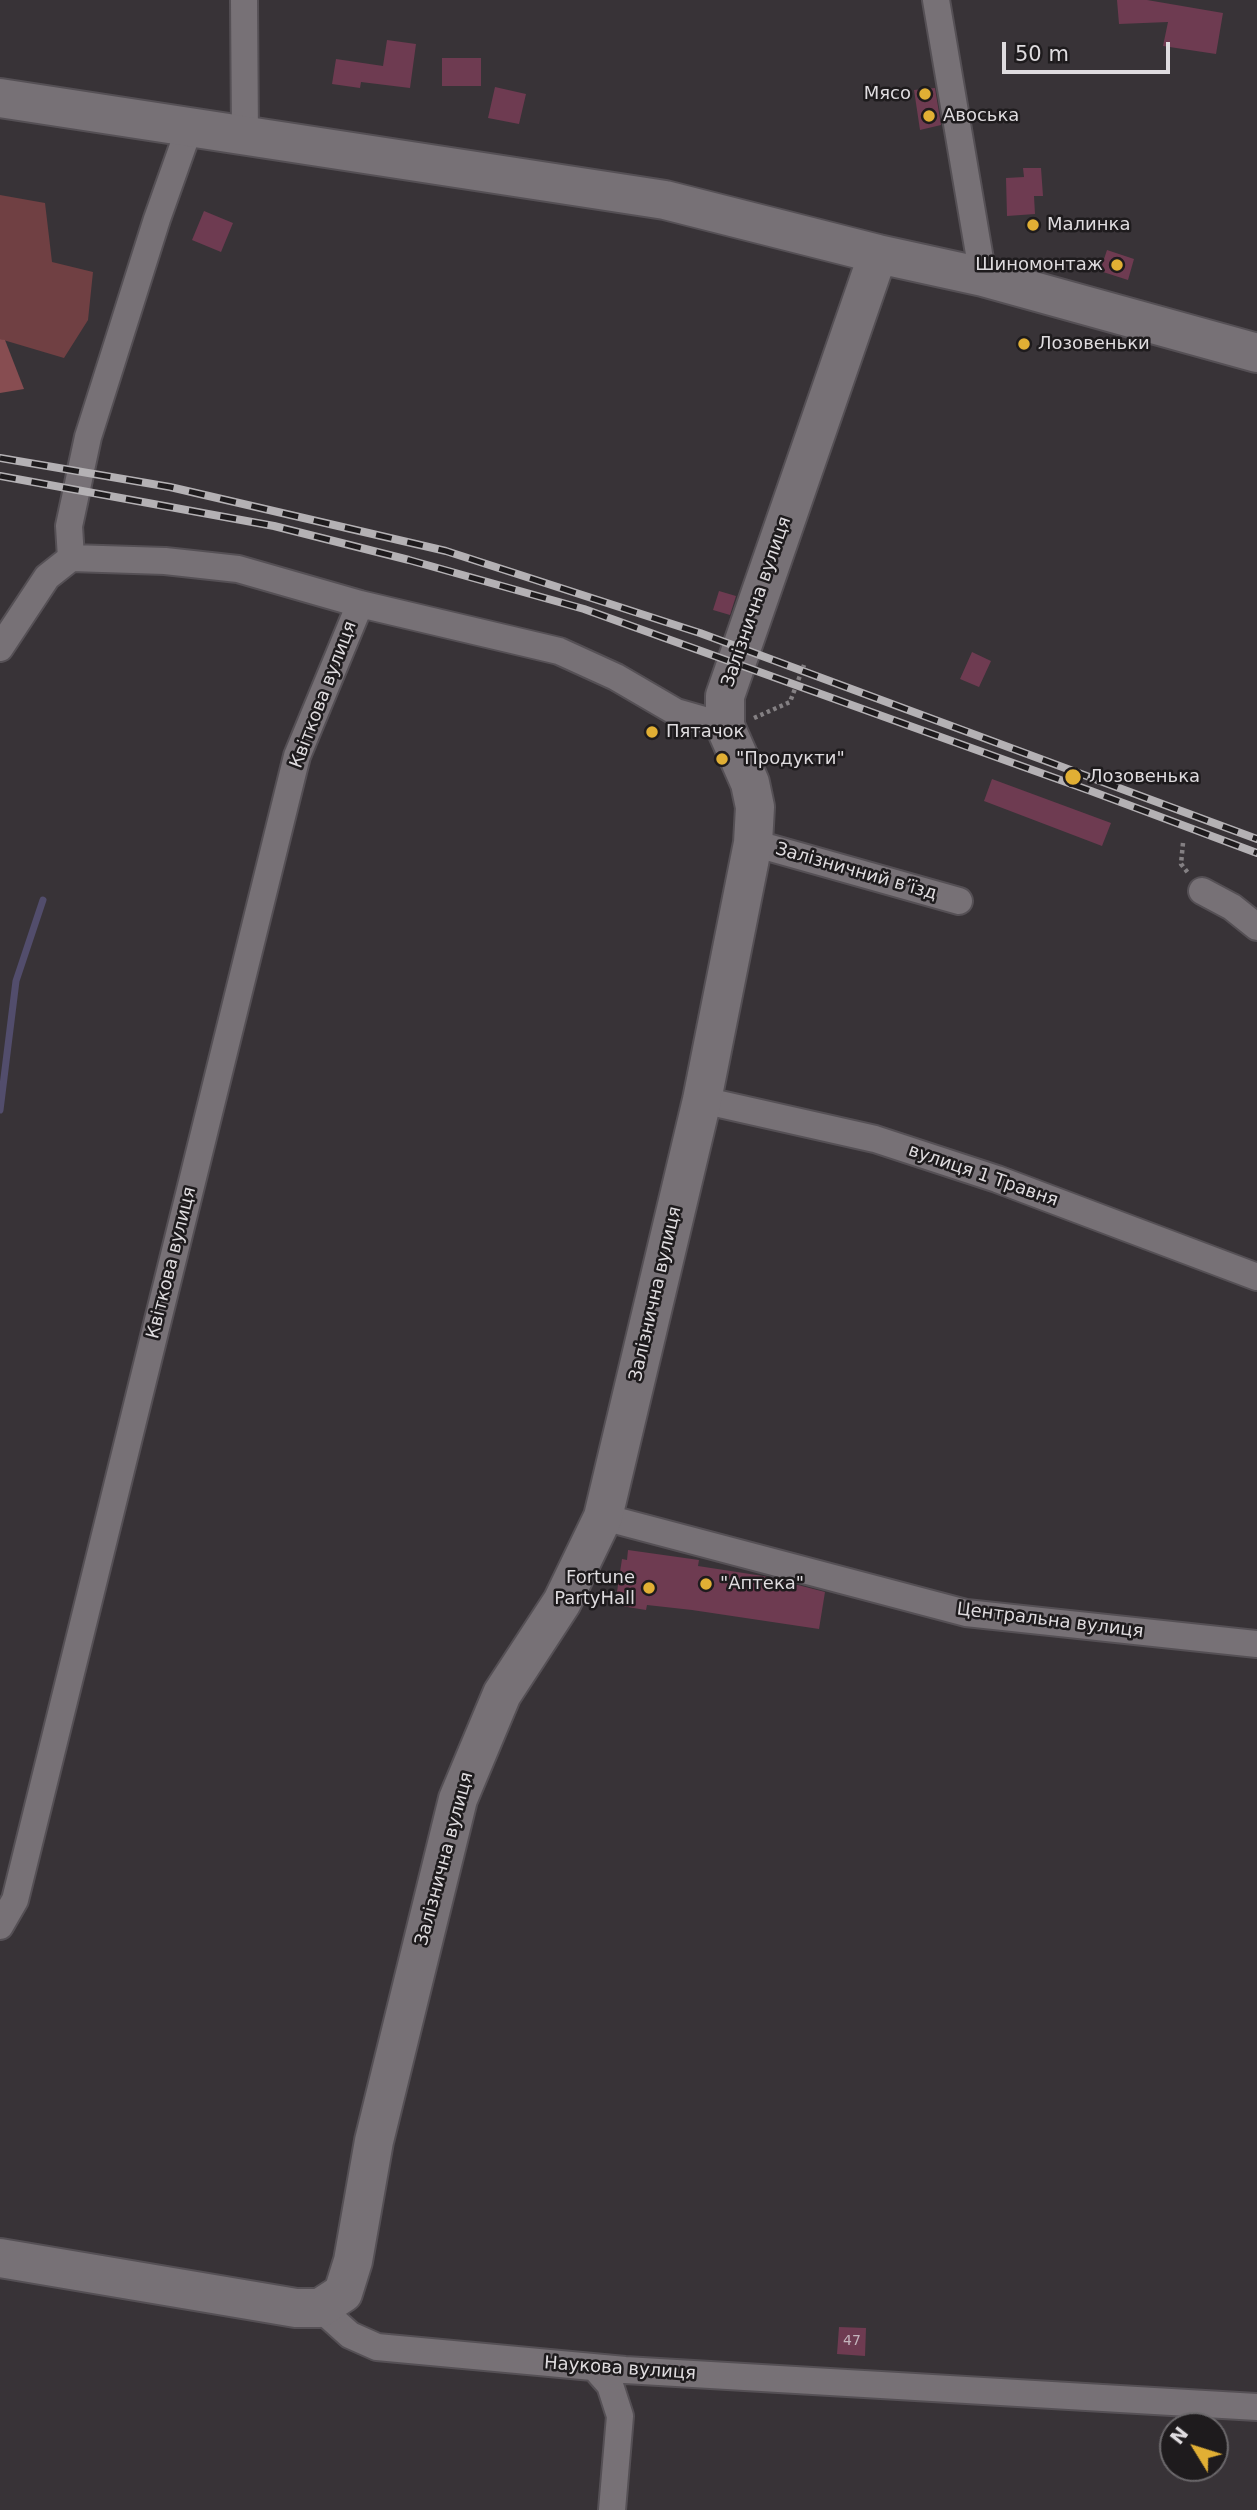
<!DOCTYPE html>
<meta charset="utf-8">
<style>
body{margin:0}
#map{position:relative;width:1257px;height:2510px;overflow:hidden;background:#383337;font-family:"DejaVu Sans",sans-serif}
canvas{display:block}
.north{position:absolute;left:1159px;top:2412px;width:70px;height:70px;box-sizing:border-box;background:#1e1b1d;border:2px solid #6b686b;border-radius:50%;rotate:308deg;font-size:19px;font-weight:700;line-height:28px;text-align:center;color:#dfdcdf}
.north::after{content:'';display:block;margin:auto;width:24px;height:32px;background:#e1af34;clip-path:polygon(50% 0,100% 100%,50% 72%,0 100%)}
.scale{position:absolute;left:1002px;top:42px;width:168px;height:32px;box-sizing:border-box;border:4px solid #dfdcdf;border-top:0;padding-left:9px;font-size:21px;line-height:24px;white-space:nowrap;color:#dfdcdf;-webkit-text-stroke:5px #1e1b1d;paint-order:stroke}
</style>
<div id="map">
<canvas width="1257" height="2510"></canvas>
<div class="north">N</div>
<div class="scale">50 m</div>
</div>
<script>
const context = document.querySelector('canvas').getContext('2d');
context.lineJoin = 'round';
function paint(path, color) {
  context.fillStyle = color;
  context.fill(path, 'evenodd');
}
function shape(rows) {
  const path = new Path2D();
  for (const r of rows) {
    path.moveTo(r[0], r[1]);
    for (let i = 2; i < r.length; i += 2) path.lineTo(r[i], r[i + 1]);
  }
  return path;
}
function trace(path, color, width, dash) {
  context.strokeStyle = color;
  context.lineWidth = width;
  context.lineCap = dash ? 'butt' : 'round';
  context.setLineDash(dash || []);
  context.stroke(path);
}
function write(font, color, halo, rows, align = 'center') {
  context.font = font + ' "DejaVu Sans",sans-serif';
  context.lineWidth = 5;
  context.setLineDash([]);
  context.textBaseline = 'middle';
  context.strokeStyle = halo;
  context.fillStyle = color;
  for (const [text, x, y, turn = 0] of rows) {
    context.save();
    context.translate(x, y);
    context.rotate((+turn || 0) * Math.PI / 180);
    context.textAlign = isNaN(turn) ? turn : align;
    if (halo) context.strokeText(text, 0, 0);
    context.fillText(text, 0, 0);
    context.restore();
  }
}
paint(shape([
 [0,195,45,203,52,262,93,272,88,320,64,358,0,339]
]), '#704043');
paint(shape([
 [0,339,5,340,24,389,0,393]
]), '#874d51');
trace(shape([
 [0,1110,16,981,43,900]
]), '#524d6c', 7);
paint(shape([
 [1117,0,1147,0,1223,13,1216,54,1163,46,1168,22,1119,24],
 [387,40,416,44,410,88,361,82,360,88,332,84,336,59,383,66],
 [442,58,481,58,481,86,442,86],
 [495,87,526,94,519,124,488,118],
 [935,88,941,125,920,130,914,90],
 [1023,168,1041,168,1043,196,1034,196,1035,214,1007,216,1006,178,1024,177],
 [204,211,233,223,221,252,192,240],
 [1107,250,1134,259,1128,280,1100,271],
 [719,591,736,596,730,615,713,610],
 [972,652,991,661,979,687,960,679],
 [992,779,1111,823,1102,846,984,801],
 [628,1550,699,1560,698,1566,763,1576,825,1592,819,1629,692,1610,647,1605,646,1610,615,1605,622,1559,627,1560],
 [839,2327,866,2328,865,2356,837,2354]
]), '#6e3b51');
const street = shape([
 [244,0,245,136],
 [936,0,983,277],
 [71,558,165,561,238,569,360,604,559,651,616,677,676,712,725,726],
 [71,558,69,526,88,437,157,219,190,126],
 [0,648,47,577,71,558],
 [753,843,959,901],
 [1202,891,1232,907,1257,927],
 [702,1100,875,1139,997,1179,1257,1277],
 [603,1517,966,1613,1257,1644],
 [0,1926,15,1900,297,756,360,604],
 [320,2308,350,2335,377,2347,625,2370,1257,2407],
 [595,2368,610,2385,620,2416,612,2510]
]);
const secondary = shape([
 [0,98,665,200,878,254,983,277,1257,353],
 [0,2258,296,2308,320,2308,343,2293,353,2261,374,2141,458,1799,502,1694,562,1602,603,1517,702,1100,753,843,755,807,750,783,725,726,725,696,878,254]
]);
trace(street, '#555055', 30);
trace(secondary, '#555055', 42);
trace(shape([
 [754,718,790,702,804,665],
 [1183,843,1181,864,1188,873]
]), '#848083', 4.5, [3.5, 3.5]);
trace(street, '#777176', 26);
trace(secondary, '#777176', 38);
const rail = shape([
 [0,458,170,487,446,551,700,633,1257,839],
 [0,476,274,526,409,560,584,609,1091,791,1257,853]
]);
trace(rail, '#b4b1b4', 8);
trace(rail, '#1e1b1d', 5, [16]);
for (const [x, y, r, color] of [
 [925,94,7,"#e1af34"],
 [929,116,7,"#e1af34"],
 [1033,225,7,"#e1af34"],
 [1117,265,7,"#e1af34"],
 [1024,344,7,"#e1af34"],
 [652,732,7,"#e1af34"],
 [722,759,7,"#e1af34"],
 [1073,777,9,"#e1af34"],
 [706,1584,7,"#e1af34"],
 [649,1588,7,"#e1af34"]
]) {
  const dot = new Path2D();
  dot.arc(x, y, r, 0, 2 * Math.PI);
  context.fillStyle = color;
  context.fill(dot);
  trace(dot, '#1e1b1d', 2.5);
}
write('14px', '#c3b4bc', null, [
 ["47",852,2341]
]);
write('18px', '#dfdcdf', '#1e1b1d', [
 ["Мясо",911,94,"right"],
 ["Авоська",943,116],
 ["Малинка",1047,225],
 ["Шиномонтаж",1103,265,"right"],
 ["Лозовеньки",1038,344],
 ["Пятачок",666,732],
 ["\"Продукти\"",736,759],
 ["Лозовенька",1089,777],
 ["Fortune",635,1578,"right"],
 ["PartyHall",635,1599,"right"],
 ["\"Аптека\"",720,1584]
], 'left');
write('18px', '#dfdcdf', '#1e1b1d', [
 ["Залізнична вулиця",757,602,-71],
 ["Квіткова вулиця",324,695,-69],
 ["Залізничний в’їзд",856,872,16],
 ["вулиця 1 Травня",983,1176,19],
 ["Квіткова вулиця",172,1263,-76],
 ["Залізнична вулиця",656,1294,-77],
 ["Центральна вулиця",1050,1621,7],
 ["Залізнична вулиця",445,1859,-75],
 ["Наукова вулиця",620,2369,4]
]);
</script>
